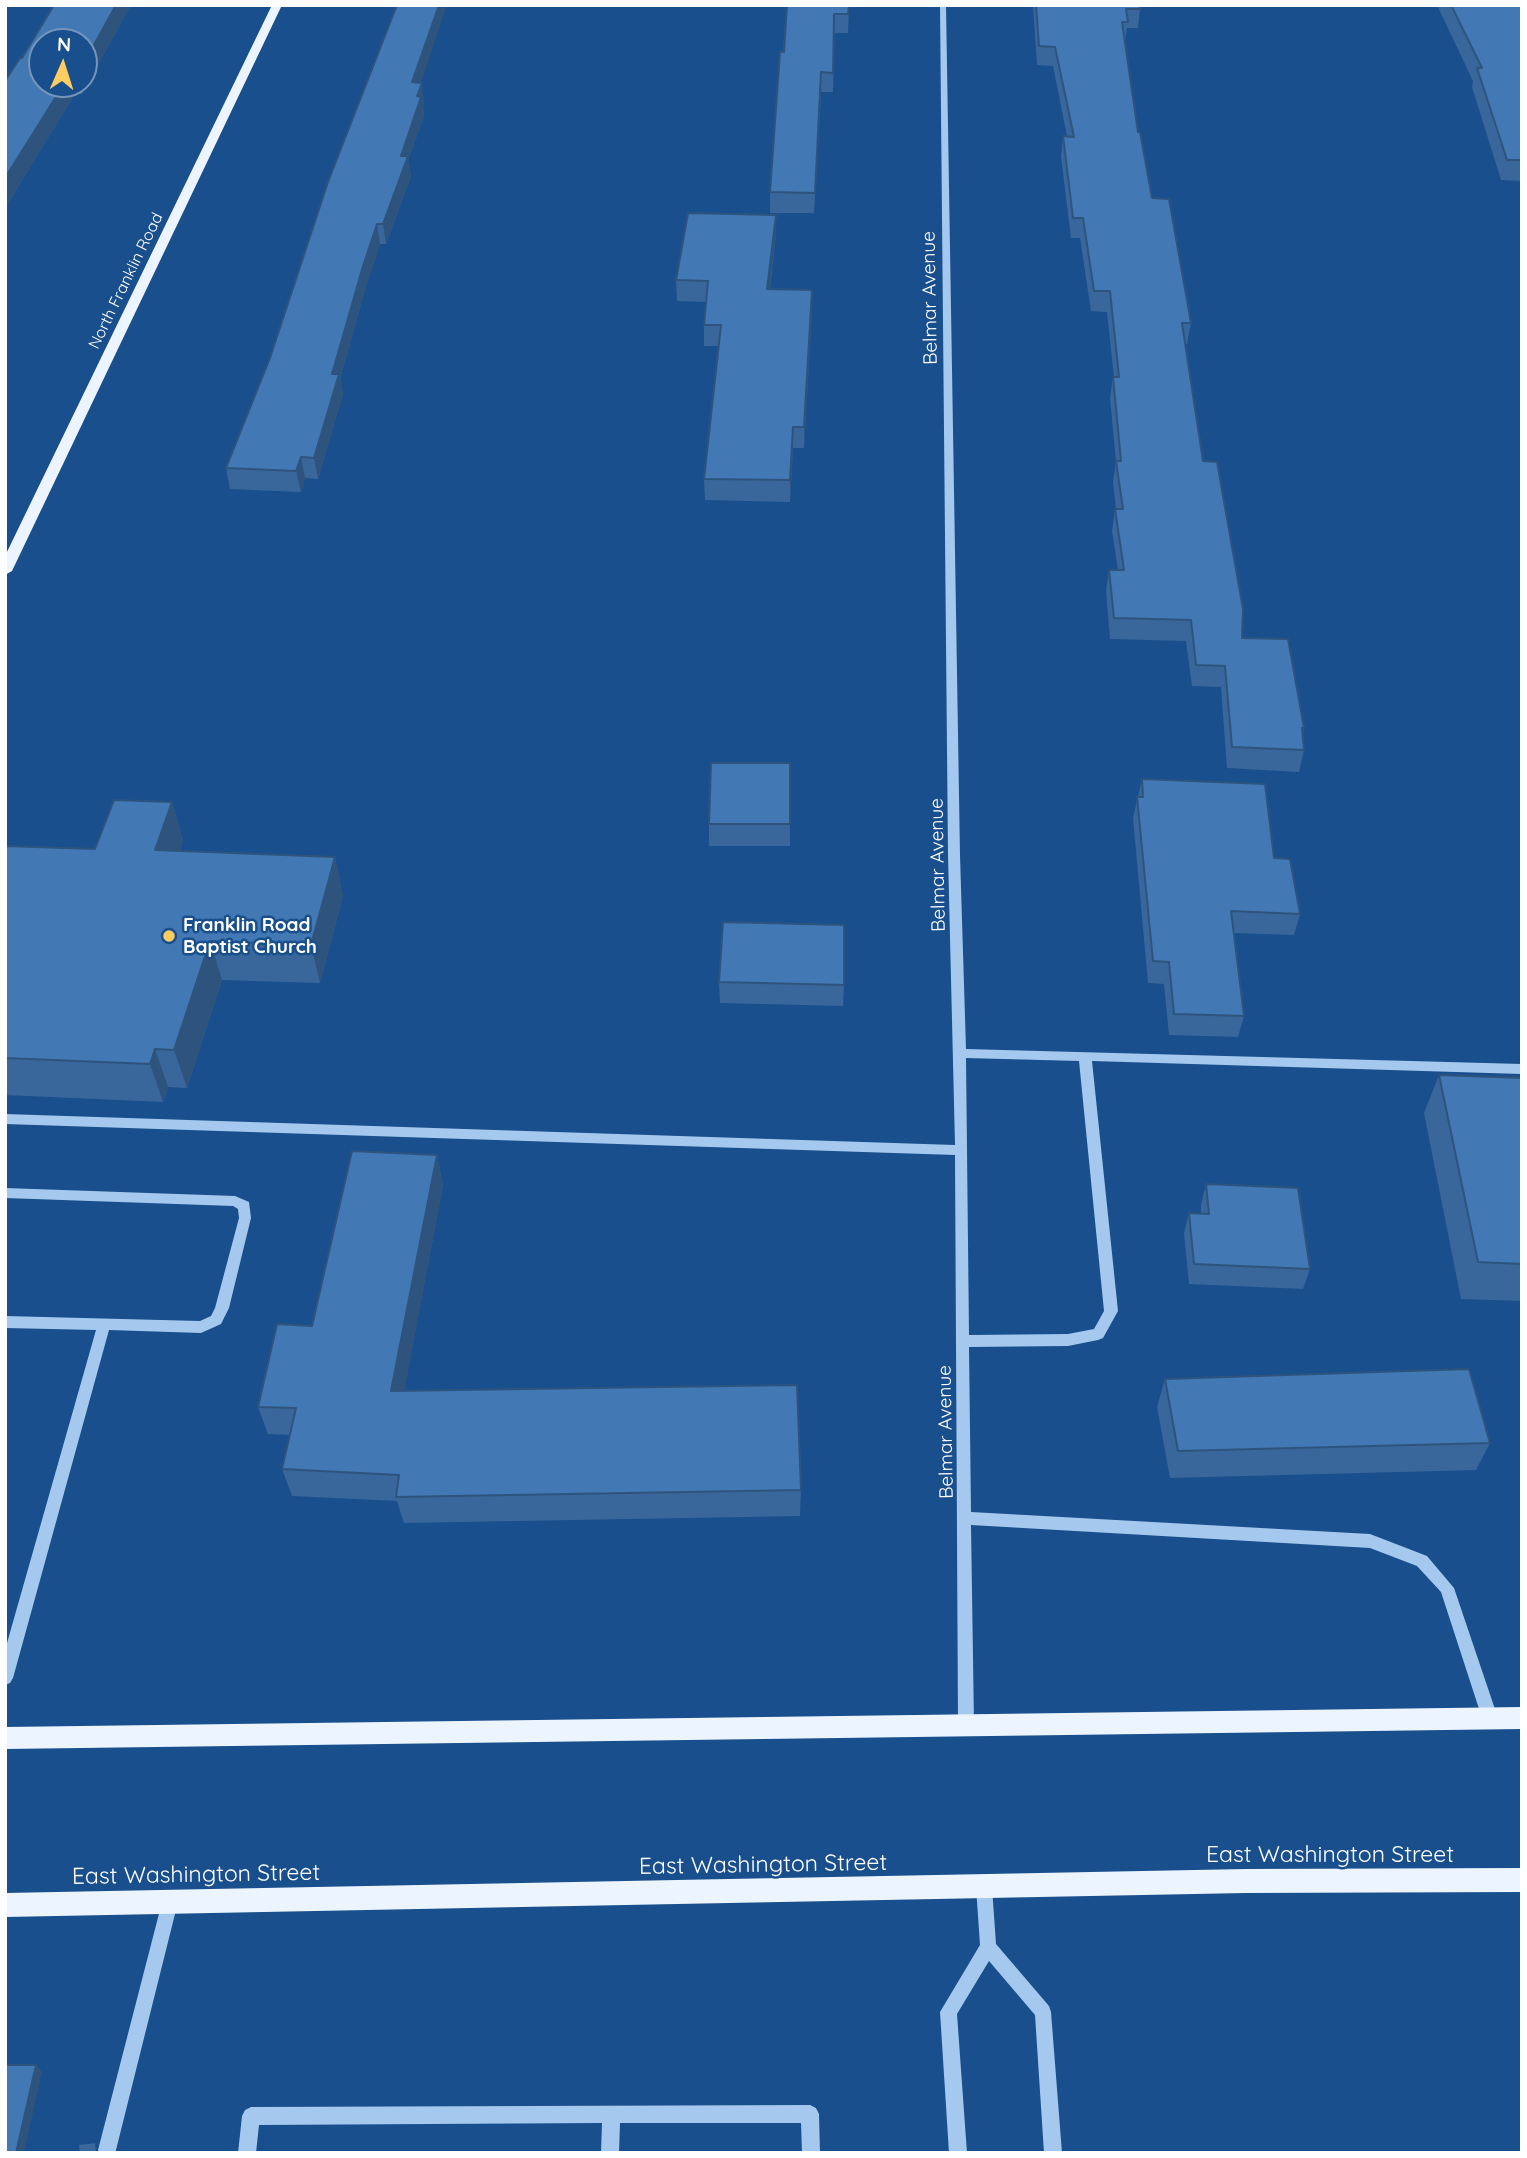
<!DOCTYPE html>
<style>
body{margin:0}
#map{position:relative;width:1527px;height:2158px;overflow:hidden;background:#194f8c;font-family:Quicksand,sans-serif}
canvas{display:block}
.frame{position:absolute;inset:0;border:7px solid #fff;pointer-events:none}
.north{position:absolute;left:28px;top:28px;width:70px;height:70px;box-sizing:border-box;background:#194f8c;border:2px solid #7595ba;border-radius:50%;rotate:3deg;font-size:19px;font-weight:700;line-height:28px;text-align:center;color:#fff}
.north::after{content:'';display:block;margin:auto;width:24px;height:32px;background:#ffcc61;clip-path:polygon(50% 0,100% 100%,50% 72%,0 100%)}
</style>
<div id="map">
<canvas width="1527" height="2158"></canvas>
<div class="frame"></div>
<div class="north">N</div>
</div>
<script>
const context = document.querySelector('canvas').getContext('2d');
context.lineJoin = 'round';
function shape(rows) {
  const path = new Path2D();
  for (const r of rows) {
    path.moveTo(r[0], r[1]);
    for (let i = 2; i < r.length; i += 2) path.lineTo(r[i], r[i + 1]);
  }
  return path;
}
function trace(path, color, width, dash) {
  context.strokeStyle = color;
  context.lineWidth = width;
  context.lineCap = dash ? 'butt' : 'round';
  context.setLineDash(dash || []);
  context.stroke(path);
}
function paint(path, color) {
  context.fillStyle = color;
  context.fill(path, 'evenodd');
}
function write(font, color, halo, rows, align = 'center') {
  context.font = font + ' Quicksand,sans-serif';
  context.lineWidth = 5;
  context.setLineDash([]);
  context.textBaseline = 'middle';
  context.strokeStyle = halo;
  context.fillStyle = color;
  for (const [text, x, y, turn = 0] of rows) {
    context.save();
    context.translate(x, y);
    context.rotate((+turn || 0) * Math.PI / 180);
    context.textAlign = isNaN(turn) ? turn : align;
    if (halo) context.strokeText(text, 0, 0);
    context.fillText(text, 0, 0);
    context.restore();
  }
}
trace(shape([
 [80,2153,107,2150]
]), '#3c699d', 16, [16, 8]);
paint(shape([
 [940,5,946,5,960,855,966,1049,1522,1064,1522,1074,1092,1061,1118,1311,1103,1338,1098,1340,1068,1346,969,1347,971,1512,1370,1534,1427,1556,1454,1588,1498,1718,1495,1723,1490,1725,1485,1723,1482,1718,1441,1592,1417,1566,1370,1548,971,1525,974,1724,971,1729,966,1731,961,1729,958,1724,955,1155,5,1124,5,1114,955,1145,948,855,940,5],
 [966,1058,1079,1061,1104,1311,1094,1329,1068,1334,969,1335,966,1058],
 [5,1188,235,1196,249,1202,251,1218,229,1308,221,1324,201,1333,109,1330,13,1678,10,1683,5,1685,5,1650,96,1330,5,1328,5,1316,200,1321,211,1316,215,1308,239,1218,238,1209,233,1206,5,1198,5,1188],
 [984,1879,990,1881,992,1887,996,1944,1049,2006,1051,2012,1062,2153,1044,2153,1035,2015,989,1961,957,2014,967,2153,949,2153,940,2012,980,1945,976,1887,978,1881,984,1879],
 [170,1894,176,1896,178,1902,116,2150,115,2153,99,2153,98,2150,162,1902,164,1896,170,1894],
 [810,2105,816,2108,819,2114,820,2153,802,2153,801,2123,620,2123,619,2153,601,2153,602,2123,259,2125,256,2153,238,2153,242,2116,245,2110,251,2107,810,2105]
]), '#a4c8ee');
paint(shape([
 [272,5,282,5,12,571,5,575,5,556,272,5],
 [1522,1707,1522,1729,5,1749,5,1727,1522,1707],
 [1522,1868,1522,1892,1246,1893,5,1917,5,1893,1246,1869,1522,1868]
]), '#ebf4ff');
paint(shape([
 [131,5,82,94,75,94,5,208,5,81,22,58],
 [84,42,84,84,42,84],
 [787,5,849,5,848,33,834,33,833,92,821,92,814,213,770,213,770,192],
 [1033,5,1140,5,1140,9,1138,28,1127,28,1125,41,1138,132,1152,198,1191,323,1187,344,1185,344,1203,461,1242,638,1304,728,1303,734,1304,750,1299,772,1227,768,1221,687,1192,686,1186,641,1110,639,1106,591,1109,570,1118,570,1112,531,1115,509,1116,509,1113,482,1116,461,1110,398,1113,377,1114,377,1107,312,1091,311,1080,238,1071,238,1061,156,1063,136,1067,136,1053,66,1037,65],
 [1437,5,1522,5,1522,185,1520,181,1501,180,1472,87,1473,81],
 [421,83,424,102,423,107,424,116,408,160,411,176,386,244,380,244,366,286,340,379,343,394,318,479,305,478,301,492,230,489,226,468],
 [776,215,776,235,770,289,812,311,804,448,793,448,790,502,705,500,704,479,718,346,704,346,704,325,706,302,677,301,676,280],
 [790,763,790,846,709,846,709,824],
 [1142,779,1274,858,1300,914,1294,935,1234,933,1244,1016,1238,1037,1169,1035,1164,984,1148,983,1133,818],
 [172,802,183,841,180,851,335,857,343,896,320,983,222,980,187,1088,168,1087,163,1102,5,1095,5,846,95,849],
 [719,982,844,985,843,1006,720,1003],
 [1439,1075,1522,1078,1522,1301,1461,1299,1424,1113],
 [437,1155,443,1185,404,1391,801,1490,800,1516,404,1523,397,1501,292,1496,282,1469,290,1435,268,1434,258,1407,312,1326],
 [1206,1184,1310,1269,1303,1289,1189,1284,1184,1233,1189,1213,1201,1214,1201,1205],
 [1165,1379,1490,1443,1476,1470,1170,1478,1157,1407]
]), '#39679b');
paint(shape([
 [116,5,131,5,82,94,80,84,84,84,84,63],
 [439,5,447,5,415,101,412,82],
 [422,83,424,102,423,107,424,116,408,160,411,176,386,244,383,224,401,156],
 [64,84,72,84,75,94,5,208,5,178],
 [776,215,776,235,767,310,767,289],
 [377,224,380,244,366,286,340,379,343,394,318,479,314,458,332,374,363,266],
 [812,290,812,311,804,448,804,427],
 [793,427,793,448,790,502,790,480],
 [301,457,305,478,301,492,296,471],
 [172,802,183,841,167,889,155,850],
 [335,857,343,896,320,983,311,945],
 [210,941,222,980,187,1088,174,1050],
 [155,1049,168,1087,163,1102,150,1064],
 [437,1155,443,1185,399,1419,391,1391],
 [36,2065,42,2072,24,2153,16,2153]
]), '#2e547e');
const building = shape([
 [54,5,116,5,84,63,84,42,42,42,42,84,64,84,5,178,5,81,20,58,22,58,54,5],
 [397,5,439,5,412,82,422,83,417,96,421,97,401,156,408,156,383,224,377,224,363,266,332,374,339,374,314,458,301,457,296,471,226,468,270,358,328,182,397,5],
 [787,5,849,5,848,14,834,14,833,73,821,72,815,193,770,192,780,52,784,52,787,5],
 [1036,5,1140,5,1140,9,1126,9,1128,22,1122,22,1138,132,1140,132,1152,198,1169,199,1191,323,1182,323,1203,461,1217,462,1243,609,1242,638,1288,639,1304,728,1302,728,1304,750,1232,747,1225,666,1196,665,1191,620,1114,618,1109,570,1124,570,1115,509,1123,509,1116,461,1121,461,1113,377,1119,377,1110,291,1094,291,1083,218,1073,218,1063,136,1074,137,1055,47,1039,46,1036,5],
 [1451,5,1522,5,1522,160,1507,160,1477,68,1482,68,1451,5],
 [688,213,776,215,767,289,812,290,804,427,793,427,790,480,704,479,721,325,704,325,708,281,676,280,688,213],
 [711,763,790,763,790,824,709,824,711,763],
 [1142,779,1265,784,1274,858,1290,859,1300,914,1231,911,1244,1016,1174,1014,1169,962,1153,961,1137,797,1143,797,1142,779],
 [114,800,172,802,155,850,335,857,311,945,210,941,174,1050,155,1049,150,1064,5,1058,5,846,95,849,114,800],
 [723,922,844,925,844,985,719,982,723,922],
 [1439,1075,1522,1078,1522,1264,1478,1262,1439,1075],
 [352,1151,437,1155,391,1391,797,1385,801,1490,396,1497,399,1475,282,1469,296,1408,258,1407,277,1324,312,1326,352,1151],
 [1206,1184,1298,1188,1310,1269,1194,1264,1189,1213,1209,1214,1206,1184],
 [1469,1369,1490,1443,1178,1451,1165,1379,1469,1369],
 [5,2065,36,2065,16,2153,5,2153,5,2065]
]);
paint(building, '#4278b4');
trace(building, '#2e547e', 2);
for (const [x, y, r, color] of [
 [169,936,7,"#ffcc61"]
]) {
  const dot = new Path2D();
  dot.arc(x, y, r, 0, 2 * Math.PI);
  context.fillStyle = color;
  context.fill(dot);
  trace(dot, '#194f8c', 2.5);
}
write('16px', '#fff', '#194f8c', [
 ["North Franklin Road",126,281,-64]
]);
write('19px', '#fff', '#194f8c', [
 ["Belmar Avenue",930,298,-91],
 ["Belmar Avenue",938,865,-91],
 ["Belmar Avenue",946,1432,-91]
]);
write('bold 19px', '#fff', '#194f8c', [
 ["Franklin Road",183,925],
 ["Baptist Church",183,947]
], 'left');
write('23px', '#fff', '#194f8c', [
 ["East Washington Street",1330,1855],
 ["East Washington Street",763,1865,-1],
 ["East Washington Street",196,1875,-1]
]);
</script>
